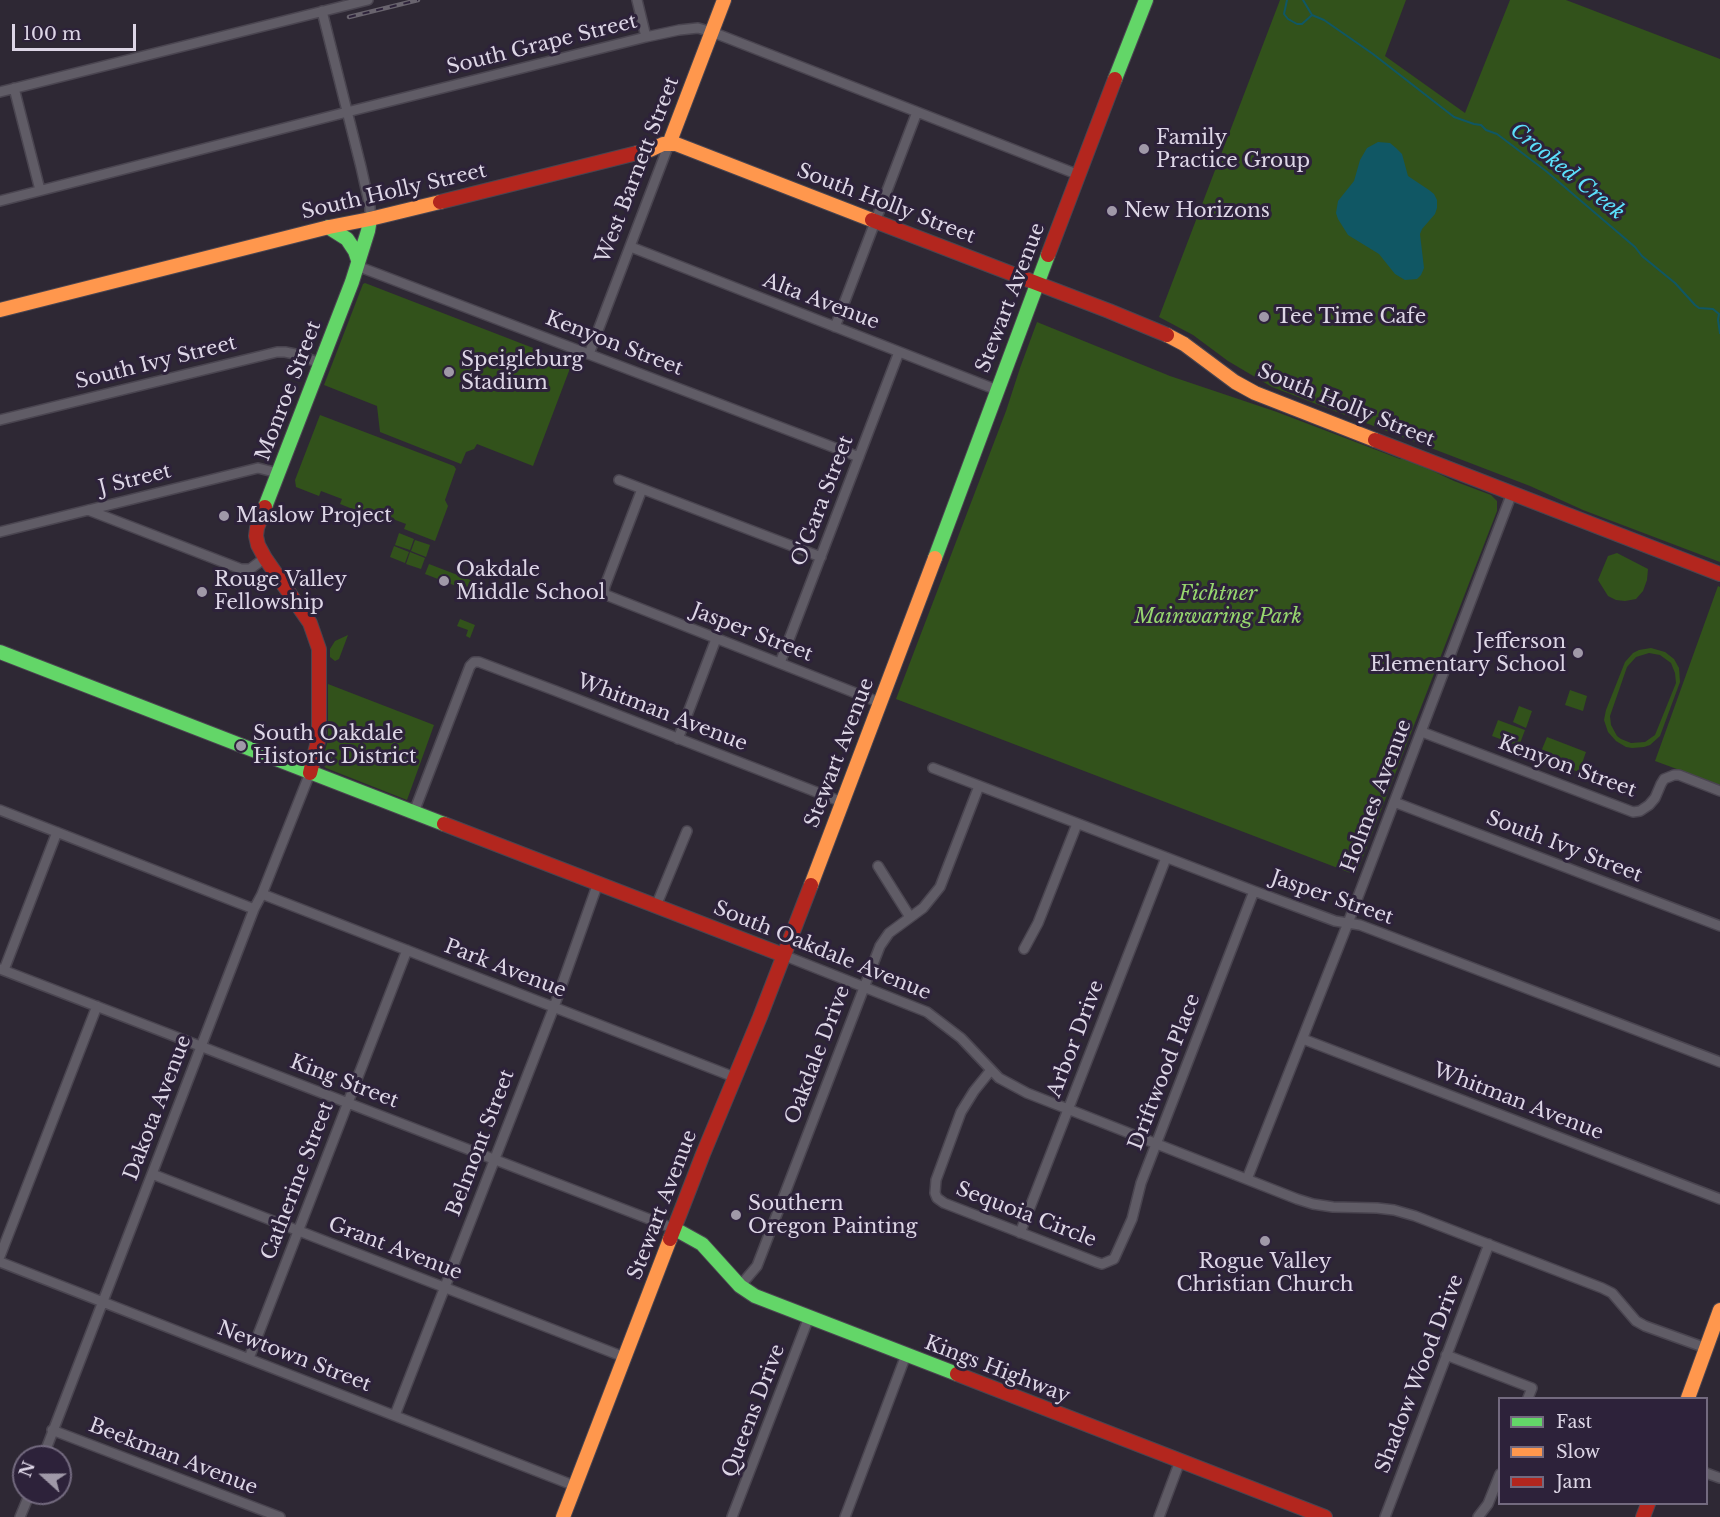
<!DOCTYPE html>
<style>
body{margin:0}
#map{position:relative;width:1720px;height:1517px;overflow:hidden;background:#2e2834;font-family:"Libre Baskerville",serif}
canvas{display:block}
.legend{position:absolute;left:1498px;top:1397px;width:210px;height:108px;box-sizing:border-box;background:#2d223a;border:2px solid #736a7f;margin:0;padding:8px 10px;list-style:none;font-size:18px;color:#ddd6e6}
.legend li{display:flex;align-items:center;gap:12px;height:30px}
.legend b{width:30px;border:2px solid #736a7f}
.north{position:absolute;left:12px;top:1445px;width:60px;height:60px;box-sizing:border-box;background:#2d223a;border:2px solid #736a7f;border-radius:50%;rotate:291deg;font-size:16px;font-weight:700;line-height:24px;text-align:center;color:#ddd6e6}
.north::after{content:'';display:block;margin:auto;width:21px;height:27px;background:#a099a8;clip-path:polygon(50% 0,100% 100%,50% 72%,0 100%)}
.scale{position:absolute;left:12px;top:24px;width:124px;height:27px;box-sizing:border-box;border:3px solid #ddd6e6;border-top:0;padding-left:8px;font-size:18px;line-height:21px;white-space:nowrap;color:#ddd6e6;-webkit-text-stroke:4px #2d223a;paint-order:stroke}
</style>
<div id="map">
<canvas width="1720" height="1517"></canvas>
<ul class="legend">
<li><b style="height:8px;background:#63d668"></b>Fast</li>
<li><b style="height:8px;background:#ff974d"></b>Slow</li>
<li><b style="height:8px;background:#b3261e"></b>Jam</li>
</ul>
<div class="north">N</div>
<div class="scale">100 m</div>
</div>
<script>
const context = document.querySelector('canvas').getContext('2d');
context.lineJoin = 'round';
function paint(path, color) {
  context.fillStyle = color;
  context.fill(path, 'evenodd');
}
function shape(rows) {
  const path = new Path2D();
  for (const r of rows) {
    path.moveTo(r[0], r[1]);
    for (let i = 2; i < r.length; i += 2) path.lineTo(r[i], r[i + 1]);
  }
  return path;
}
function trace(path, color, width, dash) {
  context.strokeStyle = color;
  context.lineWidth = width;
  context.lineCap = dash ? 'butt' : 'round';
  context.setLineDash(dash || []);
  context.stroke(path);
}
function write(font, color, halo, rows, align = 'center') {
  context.font = font + ' "Libre Baskerville",serif';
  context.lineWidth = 6;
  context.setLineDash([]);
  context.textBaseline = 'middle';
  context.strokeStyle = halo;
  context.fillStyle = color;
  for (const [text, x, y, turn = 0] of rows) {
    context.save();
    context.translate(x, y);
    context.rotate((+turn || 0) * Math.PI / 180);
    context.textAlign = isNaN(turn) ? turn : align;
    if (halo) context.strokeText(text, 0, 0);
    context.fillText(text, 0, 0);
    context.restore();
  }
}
paint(shape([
 [1280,0,1406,0,1385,56,1465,113,1510,0,1566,0,1720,59,1720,562,1583,510,1530,486,1272,387,1228,361,1193,335,1159,317],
 [365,283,572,363,533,466,477,444,474,449,466,452,461,464,380,432,377,406,324,385,363,284],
 [1037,322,1170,376,1277,412,1400,459,1406,458,1454,481,1491,495,1497,501,1497,511,1356,875,896,699,1006,411,1020,368],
 [320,415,454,466,456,469,445,500,448,506,435,541,404,529,406,524,385,516,383,521,340,504,342,499,321,491,319,496,296,487,295,480],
 [399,533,414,539,410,550,395,545],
 [415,540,430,545,426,557,411,551],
 [394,546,409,552,405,563,390,557],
 [410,552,425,558,421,569,406,564],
 [1617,553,1648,569,1647,580,1643,591,1636,599,1625,601,1616,600,1608,596,1598,580,1608,556],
 [429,564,473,581,469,591,425,574],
 [1718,586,1720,587,1720,785,1655,761],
 [460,619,475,625,470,638,466,636,468,630,457,626],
 [348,635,339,659,335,661,330,657,330,649,335,641],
 [1651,648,1665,652,1674,659,1679,668,1680,682,1660,736,1650,745,1644,747,1632,748,1626,747,1616,741,1608,732,1604,720,1606,710,1625,662,1633,653,1639,650],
 [1649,653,1660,655,1671,663,1675,673,1676,683,1655,735,1645,742,1631,743,1621,739,1617,736,1611,725,1610,716,1627,667,1636,657],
 [328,684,434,725,407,800,326,768,323,765,322,761,328,740],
 [1570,690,1587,696,1583,711,1565,705],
 [1519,706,1532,711,1526,728,1513,722],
 [1498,720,1525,730,1519,746,1492,736],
 [1547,737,1586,752,1579,772,1541,758,1540,754]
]), '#32521b');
paint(shape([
 [1378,142,1390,143,1396,148,1402,154,1408,176,1429,190,1434,194,1437,200,1437,208,1435,214,1422,229,1420,234,1424,268,1421,275,1417,279,1405,280,1395,274,1379,254,1348,235,1338,219,1336,213,1338,201,1354,181,1360,160,1367,148]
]), '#105764');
trace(shape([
 [1287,0,1284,14,1288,19,1297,24,1302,24,1312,15],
 [1303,0,1312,15,1324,20,1373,54,1454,117,1474,124,1481,125,1486,130,1497,134,1546,171,1635,247,1642,256,1675,283,1695,305,1699,308,1713,309,1719,314,1718,320,1720,333]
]), '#105764', 2);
const street = shape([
 [637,0,646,37],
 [322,11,361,167,370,207,370,219],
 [14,88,40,190],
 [0,92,368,0],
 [0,201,347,112,646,37,679,30,698,28,712,32,1079,175],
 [631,247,997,390],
 [357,266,859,457],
 [835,327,917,112],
 [589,354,669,144],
 [0,420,277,352,285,352,295,354,320,363],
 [619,480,821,557],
 [642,489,605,586,604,591,606,595,881,703],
 [88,510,241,569,250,569,265,558],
 [0,532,258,468,278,473],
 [780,663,899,352],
 [1422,732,1633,812,1640,811,1649,805,1655,798,1661,784,1664,779,1674,775,1679,775,1720,791],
 [678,739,716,639],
 [933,768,1254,891,1335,921,1360,925,1720,1062],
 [1394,802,1720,926],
 [0,810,254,909],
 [414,812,470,666,474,662,479,662,556,691,842,802],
 [878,866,910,917],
 [262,894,734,1077],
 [656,906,687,831],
 [1024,949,1038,923,1077,824],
 [783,955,927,1012,961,1038,999,1078,1027,1093,1297,1199,1313,1204,1333,1207,1377,1208,1394,1210,1415,1216,1602,1288,1612,1293,1636,1321,1645,1326,1706,1348],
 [0,969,675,1229],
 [4,970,57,832],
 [1303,1039,1720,1199],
 [991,1070,974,1091,961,1112,936,1180,935,1193,937,1198,944,1203,1096,1262,1102,1264,1114,1259,1132,1219,1141,1183,1254,891],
 [152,1174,624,1357],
 [1247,1179,1348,923,1512,493],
 [1020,1233,1166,858],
 [0,1256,97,1006],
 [0,1262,575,1486],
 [740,1286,757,1266,880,946,889,933,923,908,940,887,979,786],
 [1446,1355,1532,1388,1528,1398],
 [249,1358,407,950],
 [395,1415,554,1007,598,883],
 [52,1430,280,1517],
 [43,1457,254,909,262,894,310,773],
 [1706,1473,1720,1478],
 [20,1517,30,1493],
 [732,1517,809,1317],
 [845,1517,906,1355],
 [1159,1517,1180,1461],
 [1385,1517,1489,1244],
 [1478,1517,1488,1504,1500,1474]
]);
const fast = shape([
 [1115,79,1146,0],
 [328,227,347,239,355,251,358,260],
 [265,507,352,282,368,231,370,219],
 [935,558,1048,255],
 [0,652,444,824],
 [675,1229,702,1244,740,1286,755,1296,957,1374]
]);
const slow = shape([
 [669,144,724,0],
 [637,153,650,150,663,144,676,144,872,220],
 [0,310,329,227,370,219,440,202],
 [1167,335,1184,344,1235,382,1255,393,1375,440],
 [811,885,935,558],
 [1688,1398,1720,1310],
 [563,1517,670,1239]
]);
const jam = shape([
 [440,202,637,153],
 [872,220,1109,311,1167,335],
 [1048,255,1115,79],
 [1375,440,1720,574],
 [265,507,257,528,256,536,258,545,265,558,310,623,319,649,319,737,310,773],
 [444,824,783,955],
 [670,1239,703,1154,760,1017,811,885],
 [957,1374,1325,1517],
 [1643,1517,1648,1504]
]);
trace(street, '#4a4550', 12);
trace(fast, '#4a4550', 16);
trace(slow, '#4a4550', 16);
trace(jam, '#4a4550', 16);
trace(street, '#605c66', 9);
trace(fast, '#63d668', 14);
trace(slow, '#ff974d', 14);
trace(jam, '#b3261e', 14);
const rail = shape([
 [349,17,418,0]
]);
trace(rail, '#69646e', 4.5);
trace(rail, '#2d223a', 2, [7]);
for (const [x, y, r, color] of [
 [1144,149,6,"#a099a8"],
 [1112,211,6,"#a099a8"],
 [1264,317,6,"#a099a8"],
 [449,372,6,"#a099a8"],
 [224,516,6,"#a099a8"],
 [444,581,6,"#a099a8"],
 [202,592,6,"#a099a8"],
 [1578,653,6,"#a099a8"],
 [241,746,6,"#a099a8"],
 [736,1215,6,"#a099a8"],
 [1265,1241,6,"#a099a8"]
]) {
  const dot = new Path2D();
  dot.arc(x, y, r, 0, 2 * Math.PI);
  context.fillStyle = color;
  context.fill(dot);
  trace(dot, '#2d223a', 2);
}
write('20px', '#ddd6e6', '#2d223a', [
 ["South Grape Street",542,45,-14],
 ["West Barnett Street",638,170,-69],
 ["South Holly Street",394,192,-13],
 ["South Holly Street",886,204,21],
 ["Stewart Avenue",1011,298,-69],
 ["Alta Avenue",821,302,21],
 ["Kenyon Street",614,344,21],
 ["South Ivy Street",156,363,-14],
 ["Monroe Street",289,391,-69],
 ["South Holly Street",1346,406,22],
 ["J Street",135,480,-14],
 ["O'Gara Street",823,501,-69],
 ["Jasper Street",752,633,21],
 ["Whitman Avenue",662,713,21],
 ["Stewart Avenue",840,753,-69],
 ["Kenyon Street",1567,767,20],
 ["Holmes Avenue",1377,796,-69],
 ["South Ivy Street",1564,847,21],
 ["Jasper Street",1332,898,19],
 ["South Oakdale Avenue",822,951,22],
 ["Park Avenue",505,969,21],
 ["Arbor Drive",1076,1039,-69],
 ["Oakdale Drive",818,1055,-69],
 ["Driftwood Place",1165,1072,-69],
 ["King Street",344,1082,21],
 ["Whitman Avenue",1518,1102,21],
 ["Dakota Avenue",158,1108,-69],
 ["Belmont Street",481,1143,-69],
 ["Catherine Street",298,1181,-69],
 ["Stewart Avenue",663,1205,-69],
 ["Sequoia Circle",1026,1215,21],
 ["Grant Avenue",395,1249,21],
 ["Newtown Street",294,1357,21],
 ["Kings Highway",997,1370,21],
 ["Shadow Wood Drive",1420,1374,-69],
 ["Queens Drive",754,1411,-69],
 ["Beekman Avenue",173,1457,21]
]);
write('20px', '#ddd6e6', '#2d223a', [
 ["Family",1156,138],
 ["Practice Group",1156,161],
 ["New Horizons",1124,211],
 ["Tee Time Cafe",1276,317],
 ["Speigleburg",461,360],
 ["Stadium",461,383],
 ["Maslow Project",236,516],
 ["Oakdale",456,570],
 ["Middle School",456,593],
 ["Rouge Valley",214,580],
 ["Fellowship",214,603],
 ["Jefferson",1566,642,"right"],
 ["Elementary School",1566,665,"right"],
 ["South Oakdale",253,734],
 ["Historic District",253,757],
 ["Southern",748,1204],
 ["Oregon Painting",748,1227],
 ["Rogue Valley",1265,1262,"center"],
 ["Christian Church",1265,1285,"center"]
], 'left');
write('italic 20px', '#96d66e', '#2d223a', [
 ["Fichtner",1218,594],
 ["Mainwaring Park",1218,617]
]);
write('italic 21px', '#5be0fb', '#2d223a', [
 ["Crooked Creek",1567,172,39]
]);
</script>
